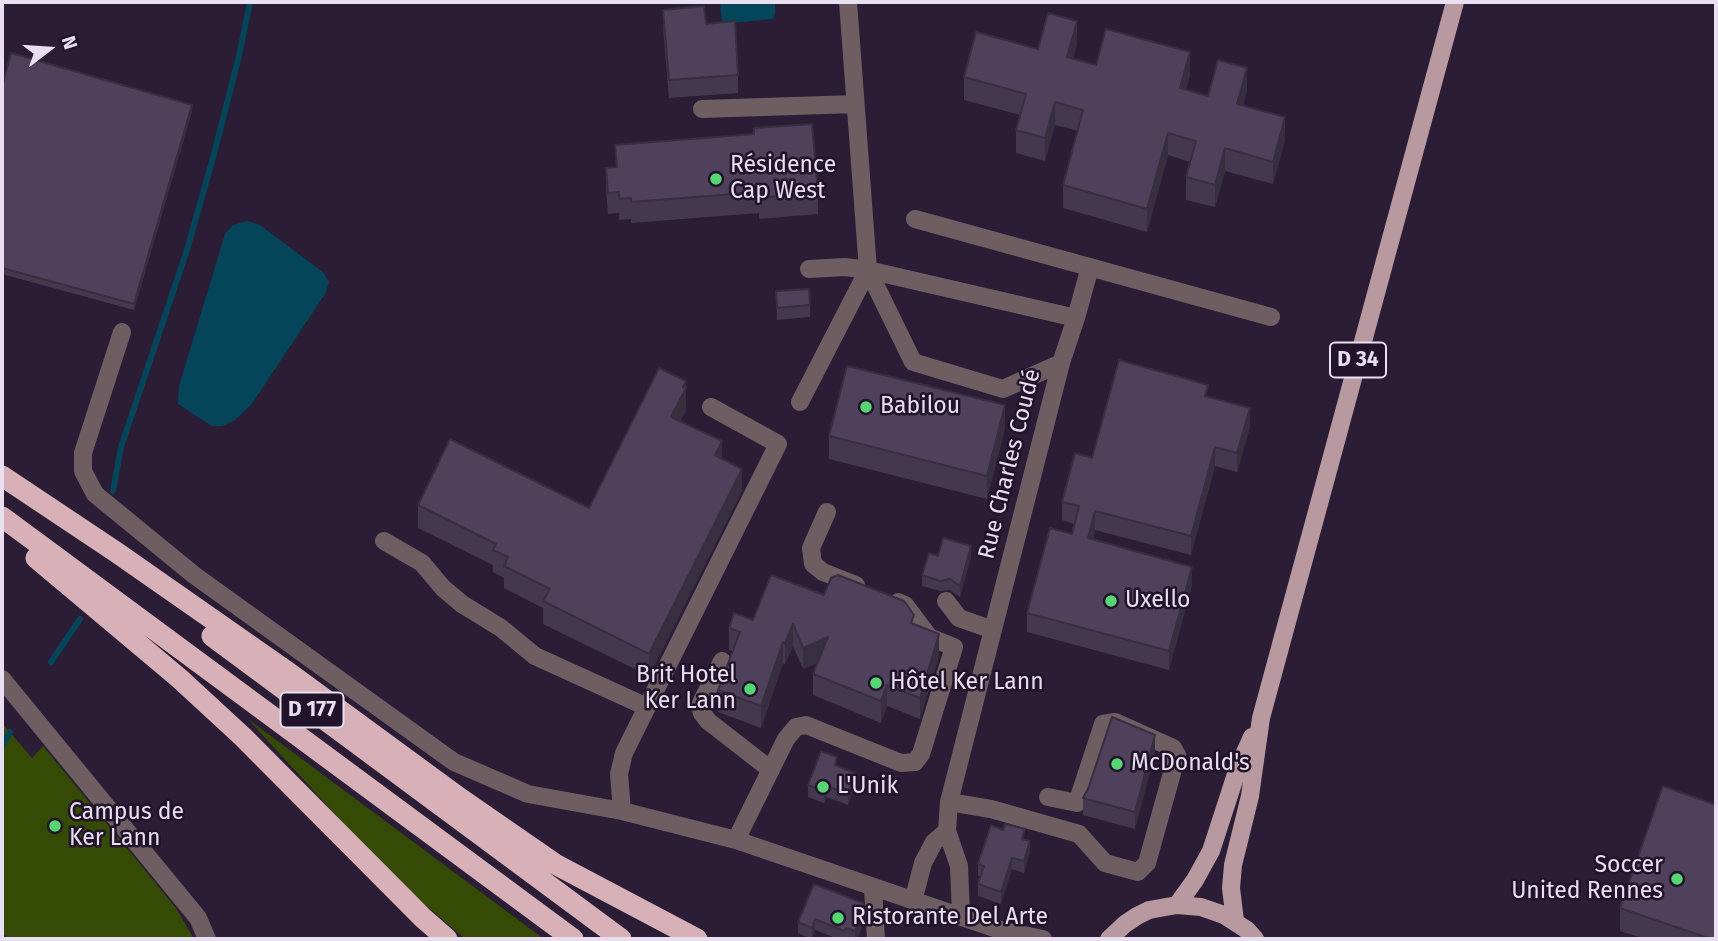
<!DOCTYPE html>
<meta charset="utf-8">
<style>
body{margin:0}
#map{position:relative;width:1718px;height:941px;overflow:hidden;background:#2a1d35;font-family:"Fira Sans",sans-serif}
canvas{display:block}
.frame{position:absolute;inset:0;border:4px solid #e8e0f0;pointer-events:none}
.north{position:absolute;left:14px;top:14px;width:70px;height:70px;-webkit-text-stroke:5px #21132a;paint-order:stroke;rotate:73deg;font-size:19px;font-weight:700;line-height:28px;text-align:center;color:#e8e0f0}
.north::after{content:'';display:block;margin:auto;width:24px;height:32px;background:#e8e0f0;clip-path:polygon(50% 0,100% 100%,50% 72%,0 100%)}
</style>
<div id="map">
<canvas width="1718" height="941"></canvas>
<div class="frame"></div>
<div class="north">N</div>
</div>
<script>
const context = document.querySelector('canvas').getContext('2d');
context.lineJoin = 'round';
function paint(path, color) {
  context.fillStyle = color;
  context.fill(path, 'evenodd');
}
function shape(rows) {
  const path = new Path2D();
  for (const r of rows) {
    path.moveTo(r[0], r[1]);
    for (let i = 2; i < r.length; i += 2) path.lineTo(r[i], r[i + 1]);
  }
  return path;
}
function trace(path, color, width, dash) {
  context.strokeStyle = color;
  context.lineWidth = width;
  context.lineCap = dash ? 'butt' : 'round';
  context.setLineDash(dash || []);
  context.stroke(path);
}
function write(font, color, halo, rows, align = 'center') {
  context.font = font + ' "Fira Sans",sans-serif';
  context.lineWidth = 5;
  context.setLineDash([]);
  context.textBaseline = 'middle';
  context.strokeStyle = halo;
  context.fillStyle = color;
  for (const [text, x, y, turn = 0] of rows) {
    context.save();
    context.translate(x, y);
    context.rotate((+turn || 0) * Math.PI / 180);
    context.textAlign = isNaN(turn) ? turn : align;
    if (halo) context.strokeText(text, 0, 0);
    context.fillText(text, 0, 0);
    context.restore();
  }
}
paint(shape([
 [248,719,544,939,465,939,416,897,364,846],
 [2,723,32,758,43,746,176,908,194,939,11,939,2,934]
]), '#344a05');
paint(shape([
 [720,2,775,2,775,14,773,19,722,24],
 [247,221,260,225,324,273,329,282,325,294,251,405,234,421,222,426,212,426,178,404,179,386,225,234,233,225]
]), '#044559');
trace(shape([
 [113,491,121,447,187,250,214,154,239,56,250,2],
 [51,662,80,619],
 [2,746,10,732]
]), '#044559', 6);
trace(shape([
 [702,109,855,104],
 [915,219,1271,317],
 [809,269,845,267,868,270,1076,318,1061,363,949,802,947,831,959,866,961,915],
 [868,270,913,362,1003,389,1061,363],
 [1076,318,1090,267],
 [122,332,83,453,83,471,95,494,194,575,454,762,528,794,622,811,736,840,1003,931,1043,939],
 [800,402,868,270,848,2],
 [827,512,811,548,813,564,823,572,856,585],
 [384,541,422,563,443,588,462,604,501,628,535,656,647,707],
 [946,601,959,618,993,630],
 [722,661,700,705,702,713,708,721,771,770],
 [2,679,198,918,207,939],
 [949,802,991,809,1079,834,1105,863,1138,872,1147,863,1177,755,1173,748,1115,722,1103,724,1077,803,1048,797],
 [622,811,619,774,624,753,778,444,711,407],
 [736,840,786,739,796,727,806,725,901,763,915,762,921,754,954,647,929,637,905,605,898,602],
 [873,888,876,939],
 [913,901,923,863,934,842,947,831]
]), '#6e5e62', 18);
trace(shape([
 [1177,905,1195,880,1211,851,1238,768,1252,737],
 [1235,921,1231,888,1233,865,1250,796,1261,718,1455,2],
 [1109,939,1125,924,1137,916,1149,910,1177,905,1201,907,1224,915,1247,930,1255,939]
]), '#b999a0', 18);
trace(shape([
 [2,476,116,552,285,670,461,799,555,864,697,939],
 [2,517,573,939],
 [36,558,179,678,243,737,423,918,447,939],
 [212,636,621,939]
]), '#d7b0b8', 21);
paint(shape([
 [663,10,738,75,738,93,669,98,663,27],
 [1077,44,1073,59,1096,65,1190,75,1186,90,1208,96,1247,91,1243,106,1285,140,1273,184,1225,171,1215,207,1186,200,1186,177,1190,162,1168,155,1147,232,1063,208,1063,185,1078,131,1055,125,1045,161,1016,153,1016,130,1020,115,964,100,964,77,1038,49],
 [2,87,192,111,134,310,2,274],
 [615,145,818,193,818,214,759,219,759,213,631,223,631,219,619,220,619,213,608,214,606,189,606,168,616,167],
 [776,291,810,305,810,317,777,320],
 [686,381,686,411,680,421,722,458,742,491,649,676,543,624,543,608,504,588,504,578,493,572,493,565,418,528,418,505,589,508],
 [1208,397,1250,427,1237,472,1215,466,1191,555,1095,530,1093,540,1192,585,1169,670,1027,632,1027,613,1072,534,1074,524,1062,520,1062,502,1092,458],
 [1005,428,987,499,829,459,829,436],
 [938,556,971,557,960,597,950,590,940,591,922,586,922,575],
 [824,595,914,624,939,656,920,719,887,706,881,723,813,695,813,674,818,663,803,669,793,646,785,664,783,663,761,728,718,712,718,690,733,651,729,650,729,628],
 [1155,752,1135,829,1083,815,1083,798],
 [837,766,855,784,848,805,826,797,824,803,808,797,808,785],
 [1025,840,1030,852,1024,873,1012,869,1001,904,978,896,978,884,980,876,978,876,978,864],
 [814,884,864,922,857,939,838,939,815,930,812,939,798,933,798,922],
 [1620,908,1716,939,1645,939,1620,931]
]), '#44384e');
paint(shape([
 [1077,21,1077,44,1067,80,1067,57],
 [1190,52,1190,75,1180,111,1180,88],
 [1247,68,1247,91,1237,127,1237,104],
 [1055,102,1055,125,1045,161,1045,138],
 [192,105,192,111,134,310,134,304],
 [1285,117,1285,140,1273,184,1273,162],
 [1168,133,1168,155,1147,232,1147,209],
 [1225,148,1225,171,1215,207,1215,185],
 [686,381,686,411,671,439,671,417],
 [1005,405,1005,428,987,499,987,476],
 [1250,408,1250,427,1237,472,1237,453],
 [722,441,722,464,715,455],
 [1215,447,1215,466,1191,555,1191,536],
 [742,469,742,491,649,676,649,654],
 [1095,511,1095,530,1088,557,1088,538],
 [971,546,971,557,960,597,960,586],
 [1192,567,1192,585,1169,670,1169,651],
 [793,624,793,646,785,664,785,643],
 [939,634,939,656,920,719,920,698],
 [828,637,828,659,803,669,803,648],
 [783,642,783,663,761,728,761,706],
 [887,685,887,706,881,723,881,701],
 [1155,735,1155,752,1135,829,1135,812],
 [855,773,855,784,848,805,848,793],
 [826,786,826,797,824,803,824,791],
 [1030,841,1030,852,1024,873,1024,861],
 [1012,858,1012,869,1001,904,1001,892],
 [864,911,864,922,857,939,855,939,855,931],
 [815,919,815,930,812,939,812,928]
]), '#372e40');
const building = shape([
 [704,6,706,24,735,21,738,75,669,80,663,10,704,6],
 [1048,13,1077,21,1067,57,1096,65,1106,29,1190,52,1180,88,1208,96,1218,60,1247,68,1237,104,1285,117,1273,162,1225,148,1215,185,1186,177,1196,141,1168,133,1147,209,1063,185,1083,110,1055,102,1045,138,1016,130,1026,94,964,77,976,32,1038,49,1048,13],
 [11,53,192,105,134,304,2,268,2,87,11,53],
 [812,124,818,193,759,198,759,192,631,202,631,198,619,199,619,192,608,193,606,168,617,167,615,145,754,134,754,128,812,124],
 [809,289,810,305,777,308,776,291,809,289],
 [1119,360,1208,385,1205,396,1250,408,1237,453,1215,447,1191,536,1095,511,1088,538,1192,567,1169,651,1027,613,1050,528,1072,534,1079,506,1062,502,1075,453,1092,458,1119,360],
 [847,366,1005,405,987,476,829,436,847,366],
 [659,368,686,381,683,387,686,388,671,417,722,441,715,455,742,469,649,654,543,601,550,589,504,566,508,557,493,550,496,544,418,505,450,439,589,508,659,368],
 [943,538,971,546,960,586,950,579,940,581,922,575,929,553,938,556,943,538],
 [771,575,824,595,831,578,838,575,904,601,914,615,911,623,939,634,920,698,887,685,881,701,813,674,828,637,803,648,793,624,785,643,783,642,761,706,718,690,740,632,729,628,734,613,753,620,771,575],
 [1112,717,1155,735,1135,812,1083,798,1088,789,1112,717],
 [821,751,837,757,835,765,855,773,848,793,826,786,824,791,808,785,821,751],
 [1663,786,1716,805,1716,939,1711,939,1620,908,1663,786],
 [1005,824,1025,829,1022,839,1030,841,1024,861,1012,858,1001,892,978,884,984,866,978,864,991,825,1003,830,1005,824],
 [814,884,863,903,864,911,855,931,846,928,844,931,815,919,812,928,798,922,814,884]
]);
paint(building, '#4f415b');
trace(building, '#372e40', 2);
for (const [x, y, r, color] of [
 [716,179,7,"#55d672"],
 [866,407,7,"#55d672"],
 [1111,601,7,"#55d672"],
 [876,683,7,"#55d672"],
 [750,689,7,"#55d672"],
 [1117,764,7,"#55d672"],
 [823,787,7,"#55d672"],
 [55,826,7,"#55d672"],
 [1677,879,7,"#55d672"],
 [838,918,7,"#55d672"]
]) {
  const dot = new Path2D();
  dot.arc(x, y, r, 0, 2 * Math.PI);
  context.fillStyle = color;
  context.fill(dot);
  trace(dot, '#21132a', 2.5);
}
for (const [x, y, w] of [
 [1358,360,56],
 [312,710,63]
]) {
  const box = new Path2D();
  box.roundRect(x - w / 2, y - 17.5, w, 35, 5);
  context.fillStyle = '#21132a';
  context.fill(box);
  trace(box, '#e8e0f0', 2);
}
write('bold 21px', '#e8e0f0', null, [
 ["D 34",1358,360],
 ["D 177",312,710]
]);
write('23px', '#e8e0f0', '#21132a', [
 ["Résidence",730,166],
 ["Cap West",730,192],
 ["Babilou",880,407],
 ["Uxello",1125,601],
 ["Brit Hotel",736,676,"right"],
 ["Ker Lann",736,702,"right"],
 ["Hôtel Ker Lann",890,683],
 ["McDonald's",1131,764],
 ["L'Unik",837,787],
 ["Campus de",69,813],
 ["Ker Lann",69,839],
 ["Soccer",1663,866,"right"],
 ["United Rennes",1663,892,"right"],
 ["Ristorante Del Arte",852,918]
], 'left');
write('23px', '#e8e0f0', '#21132a', [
 ["Rue Charles Coudé",1010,464,-76]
]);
</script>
